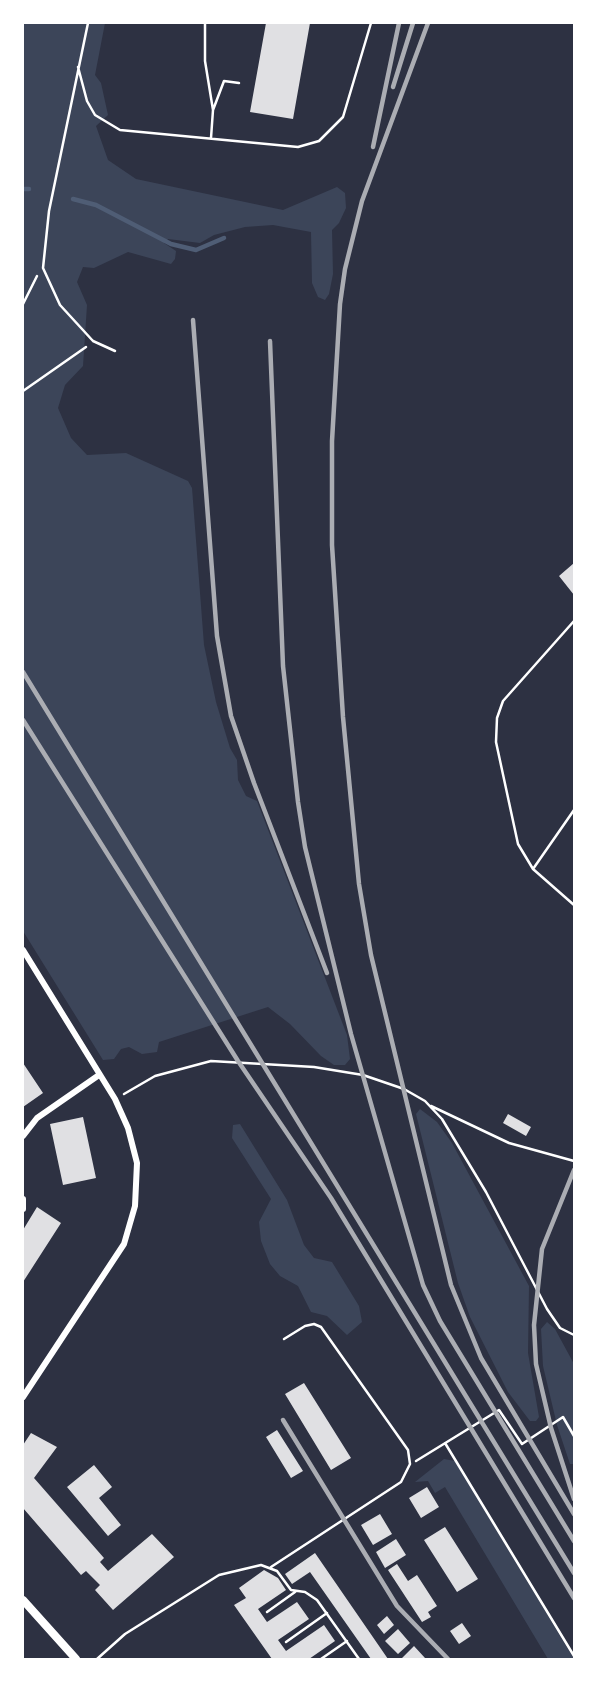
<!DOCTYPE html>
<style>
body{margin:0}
#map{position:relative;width:597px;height:1682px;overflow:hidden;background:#2d3142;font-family:Roboto,sans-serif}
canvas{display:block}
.frame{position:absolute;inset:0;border:24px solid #fff;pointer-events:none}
</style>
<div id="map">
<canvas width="597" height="1682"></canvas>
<div class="frame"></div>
</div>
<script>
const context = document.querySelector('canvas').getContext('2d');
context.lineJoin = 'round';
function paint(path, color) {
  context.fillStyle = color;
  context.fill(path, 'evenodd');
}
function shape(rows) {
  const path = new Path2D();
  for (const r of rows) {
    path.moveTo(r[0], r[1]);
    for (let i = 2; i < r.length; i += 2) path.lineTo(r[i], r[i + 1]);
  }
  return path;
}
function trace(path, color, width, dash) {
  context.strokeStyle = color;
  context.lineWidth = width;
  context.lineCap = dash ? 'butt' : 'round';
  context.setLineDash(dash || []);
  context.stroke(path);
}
paint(shape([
 [23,23,105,23,95,75,101,83,108,115,96,126,108,160,136,179,283,210,337,187,345,193,346,208,339,223,332,230,333,274,329,294,325,300,318,297,312,283,311,232,273,225,245,227,214,235,200,243,168,239,164,243,176,251,175,259,171,264,128,252,94,268,83,267,77,282,87,305,83,366,65,385,58,408,71,438,87,455,126,453,188,481,192,488,204,645,216,702,230,748,237,760,238,780,246,796,257,801,347,1035,350,1059,345,1065,334,1065,321,1056,290,1024,268,1007,159,1042,157,1052,142,1054,129,1047,121,1049,114,1059,103,1060,23,931],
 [420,1109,437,1122,452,1143,529,1286,528,1353,539,1417,536,1421,530,1421,508,1392,470,1317,458,1283,416,1114],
 [240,1124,287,1200,304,1245,314,1258,332,1262,359,1306,362,1322,347,1335,327,1316,311,1312,298,1286,280,1276,270,1264,261,1241,259,1222,271,1199,232,1138,233,1125],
 [547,1322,555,1329,574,1364,574,1464,570,1464,557,1425,543,1366,541,1329],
 [444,1459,455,1461,574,1659,548,1659,445,1487,435,1493,428,1481,415,1482]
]), '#3c4559');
trace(shape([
 [23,189,29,189],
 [73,199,96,205,171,244,196,250,224,238]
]), '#4f5d75', 4.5);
paint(shape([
 [266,23,310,23,293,119,250,112],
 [574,563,574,595,559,576],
 [23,1063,43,1093,23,1107],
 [508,1114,531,1127,526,1136,503,1123],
 [83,1117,96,1178,63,1185,50,1124],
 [37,1207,61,1223,23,1282,23,1230],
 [304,1383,351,1458,331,1470,285,1394],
 [277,1430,303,1471,291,1478,266,1437],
 [31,1433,57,1447,34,1478,104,1558,100,1562,108,1571,152,1534,174,1557,113,1610,95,1590,100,1585,86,1571,81,1575,23,1508,23,1445],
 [94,1465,112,1487,99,1498,121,1525,108,1536,67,1487],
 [427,1487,439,1507,421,1518,409,1498],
 [380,1514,392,1534,373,1545,361,1525],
 [445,1527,478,1579,457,1592,424,1540],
 [396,1539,406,1555,385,1568,376,1552],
 [315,1553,388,1659,371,1659,310,1572,292,1584,285,1574],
 [397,1564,408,1581,417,1575,437,1606,428,1612,431,1617,422,1622,388,1570],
 [264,1570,278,1578,286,1590,258,1609,267,1622,297,1602,309,1619,278,1640,286,1651,324,1625,335,1641,309,1659,272,1659,234,1605,246,1598,239,1588],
 [387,1616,394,1625,384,1634,377,1625],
 [462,1623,471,1636,459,1644,450,1631],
 [398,1629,410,1643,398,1654,385,1641],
 [414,1646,425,1658,403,1659,402,1658]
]), '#e0e0e3');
trace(shape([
 [23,304,37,276],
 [23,391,86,347],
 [124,1094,155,1076,211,1061,314,1067,363,1075,404,1089,425,1101,442,1119,486,1192,547,1309,560,1328,574,1335],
 [431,1106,509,1143,574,1161],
 [445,1443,574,1656],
 [416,1461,499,1410,522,1444,563,1417,574,1436]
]), '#fff', 2.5);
trace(shape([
 [88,23,49,211,43,268,60,305,93,341,115,351],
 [205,23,205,61,213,110],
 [78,67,87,101,95,115,120,130,298,147,319,141,343,117,371,23],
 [211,138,213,110,224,81,239,83],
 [574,621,503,701,497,718,496,742,518,844,533,869,574,905],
 [533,869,574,810],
 [271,1567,401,1482,410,1464,408,1450,321,1327,314,1324,305,1326,284,1339],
 [267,1612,295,1592],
 [286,1642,327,1613],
 [97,1659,125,1634,219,1575,261,1565,277,1571,291,1590,305,1592,317,1600,359,1659],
 [321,1659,347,1641]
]), '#fff', 2.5);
trace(shape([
 [23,950,115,1099,128,1128,137,1163,135,1206,124,1244,23,1397],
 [23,1136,37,1118,99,1075],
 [23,1199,23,1209]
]), '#fff', 6);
trace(shape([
 [23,1600,76,1659]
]), '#fff', 8);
trace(shape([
 [428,23,362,201,345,269,340,304,332,441,332,545,343,717,359,884,371,955,451,1285,481,1358,574,1514],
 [393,87,413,23],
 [373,147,399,23],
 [193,320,217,636,231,716,254,783,327,973],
 [270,341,283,666,298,802,305,847,351,1034,423,1285,440,1321,574,1541],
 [23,672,574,1573],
 [23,720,238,1061,331,1198,574,1598],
 [574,1170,542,1249,534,1325,536,1364,551,1428,574,1499],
 [283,1420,397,1606,448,1659]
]), '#abadb3', 4.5);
</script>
